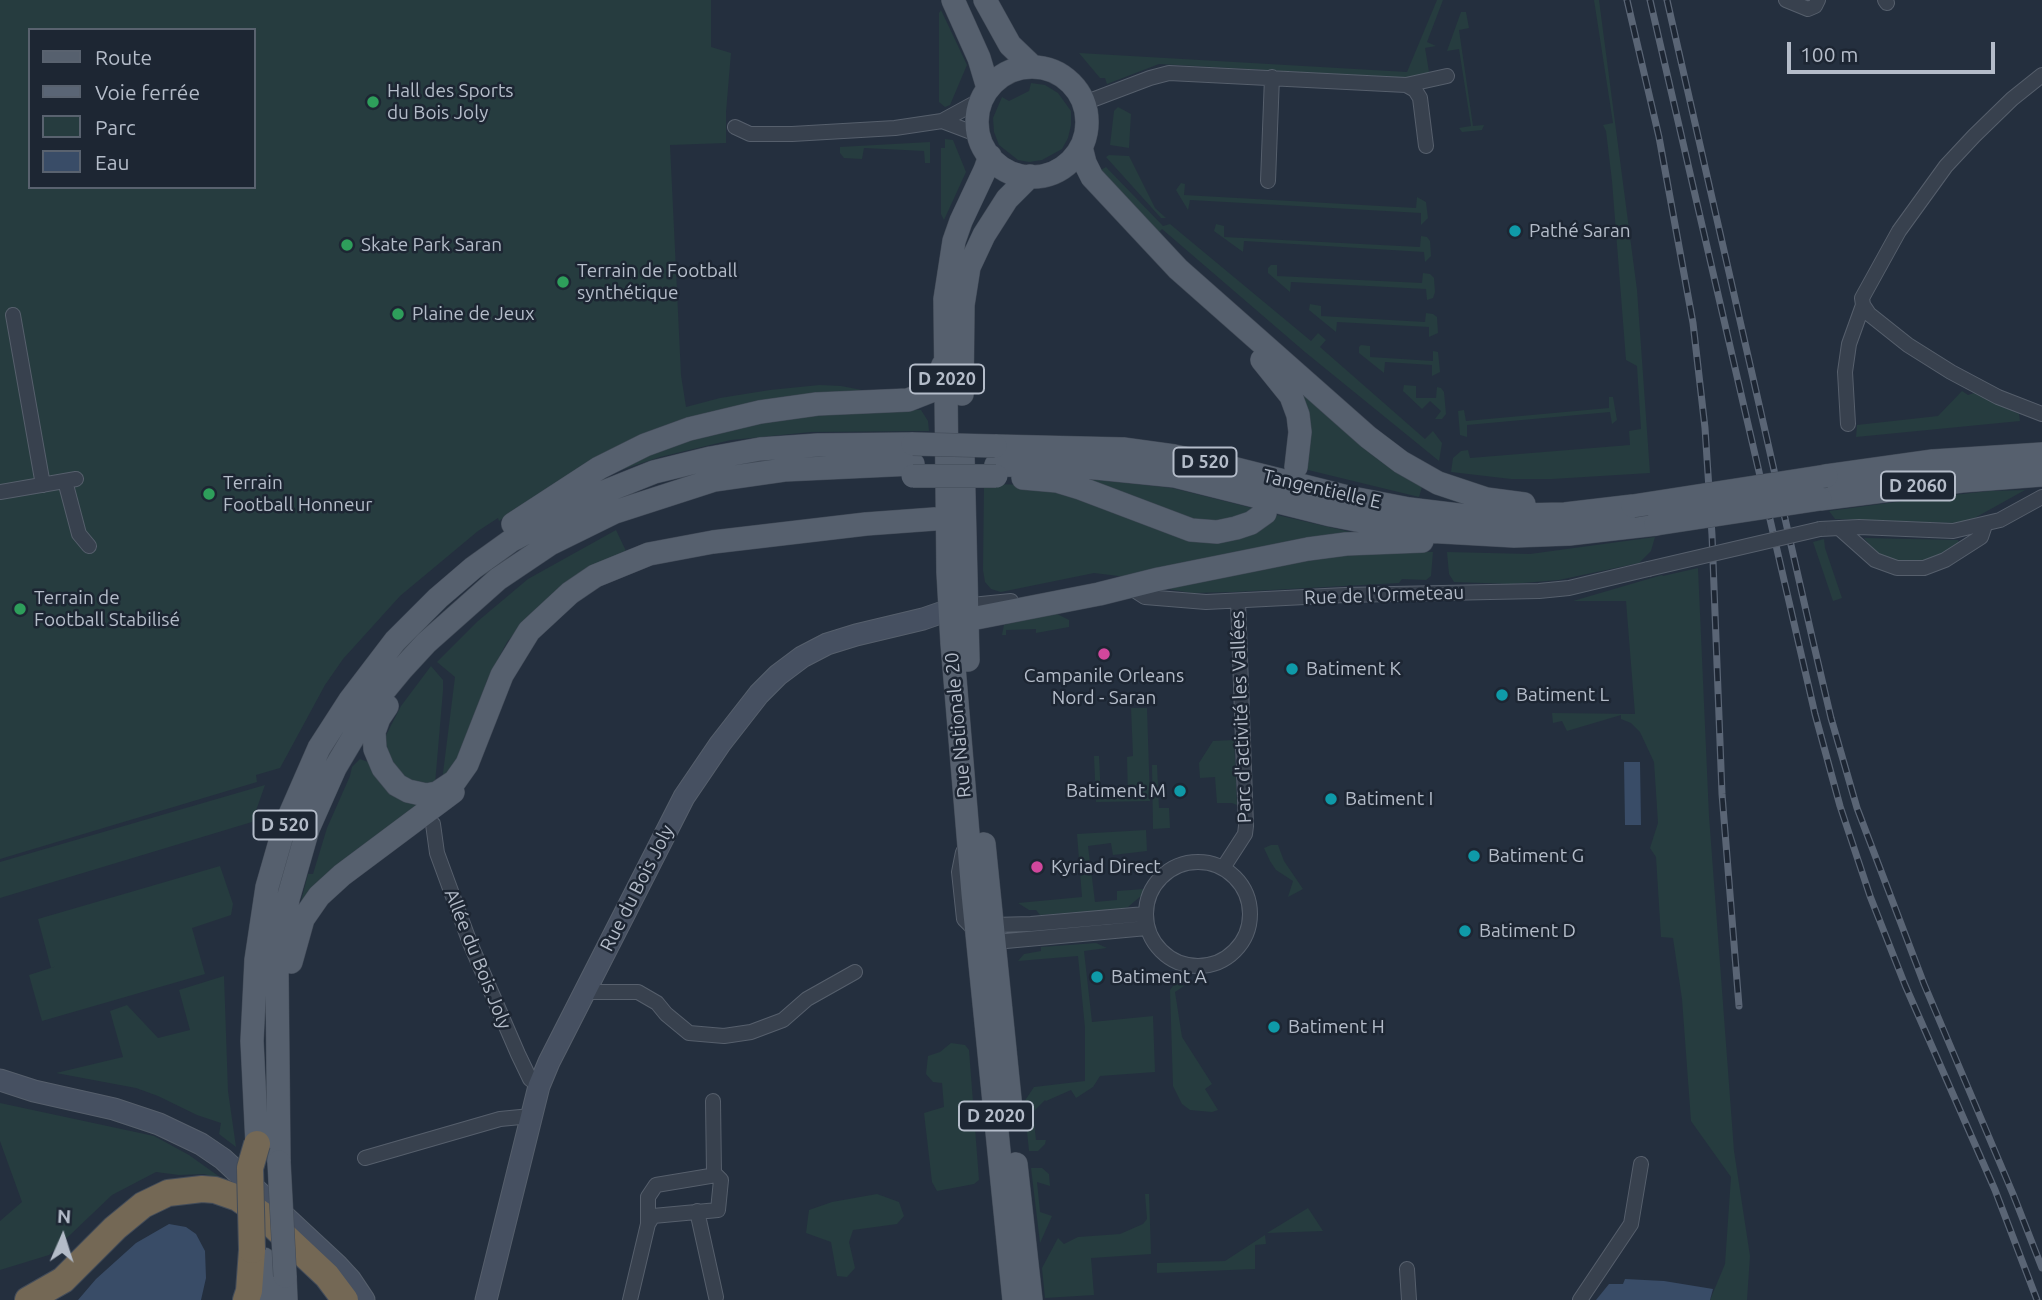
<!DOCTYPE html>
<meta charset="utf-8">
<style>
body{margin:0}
#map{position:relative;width:2042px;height:1300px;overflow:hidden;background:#242f3e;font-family:Ubuntu,sans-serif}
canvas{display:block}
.legend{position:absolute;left:28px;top:28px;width:228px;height:161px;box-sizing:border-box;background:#1d2633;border:2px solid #59626f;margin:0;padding:9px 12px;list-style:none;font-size:21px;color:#b4bcc9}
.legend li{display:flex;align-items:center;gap:14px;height:35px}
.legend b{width:35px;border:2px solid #59626f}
.north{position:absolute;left:28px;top:1202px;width:70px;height:70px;-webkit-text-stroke:5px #1d2633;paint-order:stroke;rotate:3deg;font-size:19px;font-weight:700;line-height:28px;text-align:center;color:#b4bcc9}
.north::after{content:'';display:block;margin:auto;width:24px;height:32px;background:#b4bcc9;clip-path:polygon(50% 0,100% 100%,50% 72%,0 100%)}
.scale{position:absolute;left:1787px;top:42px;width:208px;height:32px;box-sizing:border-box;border:4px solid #b4bcc9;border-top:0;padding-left:9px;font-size:21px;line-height:24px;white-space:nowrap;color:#b4bcc9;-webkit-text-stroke:5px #1d2633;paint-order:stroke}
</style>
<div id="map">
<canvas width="2042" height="1300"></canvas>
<ul class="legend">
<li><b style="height:9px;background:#56606e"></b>Route</li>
<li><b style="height:9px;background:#5a6575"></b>Voie ferrée</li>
<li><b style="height:19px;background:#263c3f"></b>Parc</li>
<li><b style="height:19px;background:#394c67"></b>Eau</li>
</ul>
<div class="north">N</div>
<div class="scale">100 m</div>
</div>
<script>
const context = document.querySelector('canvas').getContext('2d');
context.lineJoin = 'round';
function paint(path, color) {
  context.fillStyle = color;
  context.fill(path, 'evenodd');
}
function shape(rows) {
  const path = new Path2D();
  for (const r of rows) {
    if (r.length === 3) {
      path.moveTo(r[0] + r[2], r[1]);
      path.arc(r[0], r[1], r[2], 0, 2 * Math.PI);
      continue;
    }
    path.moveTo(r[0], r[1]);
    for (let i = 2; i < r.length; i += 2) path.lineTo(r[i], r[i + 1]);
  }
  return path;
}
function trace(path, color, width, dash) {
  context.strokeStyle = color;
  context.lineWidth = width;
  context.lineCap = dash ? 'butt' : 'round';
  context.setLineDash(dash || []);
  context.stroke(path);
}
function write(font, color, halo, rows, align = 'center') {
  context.font = font + ' Ubuntu,sans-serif';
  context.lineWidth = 5;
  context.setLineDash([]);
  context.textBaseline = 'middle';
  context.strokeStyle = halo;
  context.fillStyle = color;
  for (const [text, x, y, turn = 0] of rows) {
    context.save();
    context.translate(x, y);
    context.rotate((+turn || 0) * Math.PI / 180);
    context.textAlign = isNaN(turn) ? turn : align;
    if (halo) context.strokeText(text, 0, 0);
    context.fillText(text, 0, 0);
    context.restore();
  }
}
paint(shape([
 [0,0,711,0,711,47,731,53,726,112,726,143,670,145,681,375,686,407,720,398,770,390,820,385,841,386,862,390,862,393,578,470,499,521,498,518,478,531,400,596,343,659,325,685,280,768,256,775,257,782,0,859],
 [30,30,254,30,254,187,30,187],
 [1437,0,1443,0,1427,42,1436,46,1425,48,1429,72,1421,76,1408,78,1159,64,1107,84,1105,78,1100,78,1079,53,1407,72],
 [1594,0,1599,0,1637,290,1650,473,1552,479,1511,479,1451,472,1453,458,1461,451,1468,450,1470,458,1630,445,1629,431,1641,429,1637,366,1626,360,1612,181,1606,131,1603,125,1613,123],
 [941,10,967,65,950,105,945,107,939,102,939,13],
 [1461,12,1466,12,1469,28,1459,30,1473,126,1484,125,1482,130,1462,132,1459,128,1471,126,1459,49,1447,51],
 [1031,83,1045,85,1058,93,1071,111,1071,125,1068,138,1062,149,1042,160,1029,162,1018,160,999,145,994,132,993,118,1002,97,1009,101,1029,91],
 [1118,107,1131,114,1129,148,1110,145,1114,111],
 [945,139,953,140,966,172,944,220,941,214,941,148,945,148],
 [930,142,930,163,925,163,924,151,864,148,862,159,844,158,840,153,840,147],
 [1109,155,1129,156,1155,208,1166,218,1161,218,1106,157],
 [1106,167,1163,226,1170,224,1311,341,1318,333,1326,340,1320,347,1425,439,1433,431,1442,443,1439,461,1305,352,1162,229,1156,235,1099,171],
 [1181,183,1185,184,1184,195,1416,208,1417,197,1426,202,1428,218,1421,225,1421,213,1190,200,1188,210,1176,190],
 [1216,224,1224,226,1224,237,1420,247,1421,236,1427,237,1430,241,1431,256,1425,262,1424,252,1244,241,1243,252,1214,231],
 [1271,265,1277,265,1277,276,1422,283,1423,273,1430,274,1434,278,1435,292,1433,298,1427,300,1426,289,1291,282,1290,292,1268,273,1268,268],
 [1310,304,1321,306,1321,316,1425,322,1426,313,1433,314,1437,317,1438,333,1429,337,1429,327,1337,322,1336,332,1309,310],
 [1361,345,1370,346,1370,357,1433,361,1433,351,1438,352,1440,372,1432,376,1432,365,1385,362,1384,373,1359,353,1359,347],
 [1297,381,1409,479,1422,487,1419,497,1304,469],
 [1404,385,1416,386,1416,398,1436,398,1437,387,1441,388,1444,392,1446,414,1442,419,1435,419,1441,411,1430,401,1422,409,1403,391],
 [1962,391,1968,395,1974,393,2019,414,2020,421,1856,437,1857,425,1938,416],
 [1609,397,1613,397,1617,420,1612,424,1610,412,1467,425,1467,437,1460,435,1458,411,1464,410,1466,421,1609,408],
 [878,408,921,410,928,421,929,431,811,432,731,440,660,457,618,471,628,460,728,425],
 [1063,476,1172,488,1256,509,1231,522,1193,524],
 [984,484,1041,485,1178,534,1273,514,1359,534,1127,577,1094,573,1001,592,991,589,985,582,983,570],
 [2025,490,1971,520,1955,523,1835,519,1829,511,1918,499,1989,491],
 [616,530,626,551,593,566,566,583,537,608,507,642,487,680,468,744,442,781,455,677,437,662,478,621,528,579],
 [1655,537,1651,551,1639,563,1559,580,1511,584,1454,582,1449,574,1447,552,1530,554],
 [1864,538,1958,540,1959,543,1943,556,1915,564,1887,560,1874,550],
 [1824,539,1825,548,1842,598,1833,601,1813,542],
 [1405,551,1433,552,1431,576,1426,580,1402,579,1399,583,1234,592,1192,593,1167,589,1289,559],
 [1698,568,1709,816,1734,1151,1750,1256,1747,1300,1710,1300,1725,1264,1731,1177,1691,1121,1682,999,1673,938,1661,937,1656,857,1650,848,1658,823,1654,762,1640,732,1631,723,1621,719,1621,715,1567,731,1562,721,1553,723,1552,713,1635,714,1626,601,1573,601,1662,575,1663,576],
 [1053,612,1069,620,1069,627,1036,633,1036,629,1006,630,1006,635,1002,635,1004,625],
 [431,666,443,680,443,690,435,784,423,786,407,781,398,772,382,743,401,706],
 [1131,708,1147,708,1150,801,1096,802,1094,756,1099,756,1101,798,1128,797,1127,757,1133,756],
 [1234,740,1237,805,1232,803,1217,803,1215,777,1200,778,1199,763,1213,741],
 [360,759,368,762,417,802,421,809,300,905,308,874,313,874,327,828,350,776,352,767],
 [1152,765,1157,765,1159,808,1169,808,1170,828,1153,829],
 [265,785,252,822,0,898,0,862],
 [1146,830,1147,851,1113,855,1111,843,1088,846,1095,902,1117,900,1117,891,1144,889,1142,895,1128,907,1120,909,1040,915,1036,910,1029,910,1018,903,1082,897,1077,834],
 [1271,845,1278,845,1284,861,1303,889,1288,897,1293,881,1276,870,1270,861,1264,848],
 [220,866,233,904,231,915,192,928,205,974,42,1021,29,975,57,966,51,968,38,919],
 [1096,943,1107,948,1084,951,1092,1022,1153,1016,1155,1072,1100,1076,1093,1087,1076,1098,1071,1090,1046,1101,1045,1100,1033,1112,1036,1140,1046,1140,1045,1144,1038,1151,1029,1151,1024,1102,1034,1087,1085,1081,1085,1028,1078,956,1018,961,1024,954,1041,951,1041,947],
 [224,976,228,1091,236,1147,219,1134,221,1123,197,1115,158,1096,136,1088,56,1073,123,1057,110,1011,127,1005,158,1038,190,1030,179,990],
 [1176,982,1184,986,1175,992,1182,1037,1212,1084,1205,1089,1218,1110,1212,1112,1190,1110,1182,1104,1173,1086,1170,990],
 [951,1043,965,1045,969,1050,979,1180,974,1184,937,1191,932,1182,924,1113,944,1107,942,1083,933,1082,926,1074,928,1056,940,1052],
 [0,1103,154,1136,189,1155,224,1180,204,1174,179,1175,156,1172,112,1195,49,1255,0,1270,0,1221,22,1202,0,1141],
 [1031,1168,1042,1168,1049,1174,1050,1186,1037,1182,1040,1212,1052,1216,1040,1243],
 [877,1194,899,1202,904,1216,897,1224,853,1230,849,1242,855,1268,847,1277,837,1276,831,1242,806,1233,809,1210,832,1202],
 [1145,1194,1149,1194,1151,1254,1091,1258,1094,1295,1045,1298,1042,1268,1058,1238,1064,1244,1078,1237,1120,1234,1143,1224,1147,1219],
 [1308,1208,1323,1231,1267,1233],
 [1265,1235,1266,1244,1255,1245,1255,1269,1157,1273,1157,1263,1225,1261]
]), '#263c3f');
paint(shape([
 [1624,762,1640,762,1641,825,1625,825],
 [169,1224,186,1227,196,1234,205,1251,206,1278,201,1300,78,1300,96,1279,136,1243],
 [1625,1279,1664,1281,1713,1289,1710,1300,1596,1300,1609,1284,1623,1284]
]), '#394c67');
const street = shape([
 [1786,0,1808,9,1815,6,1818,0],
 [1885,0,1887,3],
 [2042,75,2012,99,1974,136,1946,166,1899,231,1862,298,1863,305,1869,314,1908,345,1951,372,1998,397,2042,414],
 [1406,85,1415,90,1420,98,1426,146],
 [1084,103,1150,78,1169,73,1406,85,1447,76],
 [942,121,975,103,984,94],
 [735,127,750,134,792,134,895,128,942,121,979,135],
 [1268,181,1272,77],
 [13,315,43,485],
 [1848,424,1845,372,1849,344,1863,305],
 [65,481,79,534,89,546],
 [0,492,76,479],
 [1839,528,1875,560,1897,568,1924,568,1945,560,1981,537,1985,525],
 [1820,529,1859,527,1953,531,2000,520,2042,497],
 [1128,586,1145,597,1206,602,1345,595,1539,591,1569,588,1648,569],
 [962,606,1011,601],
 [433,824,437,853,470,943,518,1054,530,1079,539,1086],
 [963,852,959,872,964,919,977,932,995,942,1147,928],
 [1198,914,52],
 [1223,868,1245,834,1246,826,1238,601],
 [987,928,993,925,1031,924,1145,914],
 [585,992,638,992,657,1003,666,1014,689,1033,724,1036,751,1032,783,1020,807,999,855,972],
 [365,1158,500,1119,531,1116],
 [697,1211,716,1297],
 [648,1224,648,1197,656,1185,716,1175],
 [1407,1269,1409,1300],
 [630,1300,648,1224,653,1216,718,1210,721,1180,714,1173,713,1101],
 [1580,1300,1631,1224,1641,1164]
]);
const secondary = shape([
 [0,1080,34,1091,114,1109,159,1124,201,1144,223,1159,338,1266,350,1279,364,1300],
 [486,1300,539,1086,549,1062,684,797,720,744,759,694,778,675,802,657,827,644,856,635,923,619,949,610]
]);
const primary = shape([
 [953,0,979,58,988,88],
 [985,0,1010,45,1033,67],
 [1032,122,55],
 [1081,147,1085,163,1092,177,1178,269,1368,437,1401,462,1438,483,1486,499,1524,504],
 [990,156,985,170,961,221,954,241,945,299,948,572,952,643,973,894,1014,1300],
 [1262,360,1291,396,1298,415,1300,432,1296,467],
 [962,394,963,305,969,267,984,235,1007,199,1030,176],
 [995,446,1123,449,1174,456,1224,466,1347,497,1409,509,1467,516,1565,514,1633,506],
 [963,456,968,660],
 [996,465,1076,466,1175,476,1331,515,1407,530,1514,536,1569,534,1656,524],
 [1826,476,1933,461,2042,454],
 [1023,478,1057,481,1080,488,1191,530,1217,532,1236,528,1251,523,1265,513],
 [1820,499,1962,481,2042,475],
 [513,524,599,468,645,445,689,429,760,412,817,404,908,400,931,391,936,385,943,365],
 [955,614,966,620,1099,594,1159,579,1308,549,1346,544,1422,541],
 [387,706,379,718,374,732,375,749,383,768,397,785,408,791,426,795,437,793,455,781,467,764,502,675,529,631,570,593,595,576,649,554,713,542,866,524,948,518],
 [984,844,1012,1119],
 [291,962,303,919,319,896,342,875,453,792],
 [257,1144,252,1041,256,960,267,887,284,828,319,748,350,700,395,641,438,598,473,568,512,540,604,492,654,472,711,458,760,449,818,445,913,444],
 [279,1162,277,973,288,899,308,829,335,768,373,704,402,669,426,643,498,579,550,544,615,512,714,480,784,470,913,464],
 [1016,1164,1031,1300],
 [264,1259,266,1300],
 [285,1276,286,1300]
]);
const highway = shape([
 [28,1300,63,1280,115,1228,143,1205,168,1193,202,1189,215,1190,238,1198,261,1214,327,1276,345,1300],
 [246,1300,249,1291,252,1250]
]);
trace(street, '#565f6c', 16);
trace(secondary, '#565f6c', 23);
trace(primary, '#414a57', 24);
trace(highway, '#434c59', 28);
trace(street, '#38414e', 14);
trace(secondary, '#465061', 21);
trace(primary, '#56606e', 23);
trace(highway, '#746855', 26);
const rail = shape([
 [1627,0,1659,137,1693,323,1705,428,1712,535,1722,794,1739,1006],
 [1650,0,1815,714,1840,806,1870,896,1905,985,1995,1190,2037,1300],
 [1667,0,1812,637,1831,718,1857,808,1924,984,2013,1194,2042,1268]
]);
trace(rail, '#5a6575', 7);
trace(rail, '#1d2633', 4.5, [13]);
const streetBridge = shape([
 [1648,569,1820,529]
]);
const primaryBridge = shape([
 [913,444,995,446],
 [913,476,996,476],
 [1633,506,1826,476],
 [1656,524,1820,499],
 [279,1162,285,1276]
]);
const highwayBridge = shape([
 [252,1250,250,1168,257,1144]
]);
trace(streetBridge, '#565f6c', 16, []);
trace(primaryBridge, '#414a57', 24, []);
trace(highwayBridge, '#434c59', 28, []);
trace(streetBridge, '#38414e', 14);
trace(primaryBridge, '#56606e', 23);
trace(highwayBridge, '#746855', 26);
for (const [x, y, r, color] of [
 [373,102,7,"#2e9e5b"],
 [1515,231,7,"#0f9aa8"],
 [347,245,7,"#2e9e5b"],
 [563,282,7,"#2e9e5b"],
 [398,314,7,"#2e9e5b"],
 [209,494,7,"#2e9e5b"],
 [20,609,7,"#2e9e5b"],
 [1104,654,7,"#d1479c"],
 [1292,669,7,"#0f9aa8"],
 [1502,695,7,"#0f9aa8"],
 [1180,791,7,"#0f9aa8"],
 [1331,799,7,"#0f9aa8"],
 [1474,856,7,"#0f9aa8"],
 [1037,867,7,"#d1479c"],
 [1465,931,7,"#0f9aa8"],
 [1097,977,7,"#0f9aa8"],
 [1274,1027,7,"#0f9aa8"]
]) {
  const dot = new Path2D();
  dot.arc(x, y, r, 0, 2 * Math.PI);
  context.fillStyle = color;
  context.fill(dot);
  trace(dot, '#1d2633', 2.5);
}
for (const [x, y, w] of [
 [947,379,74],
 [1205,462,63],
 [1918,486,74],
 [285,825,63],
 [996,1116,74]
]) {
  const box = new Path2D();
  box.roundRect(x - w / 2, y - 14.5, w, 29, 5);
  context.fillStyle = '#1d2633';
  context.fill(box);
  trace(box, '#b4bcc9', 2);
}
write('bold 18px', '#b4bcc9', null, [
 ["D 2020",947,379],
 ["D 520",1205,462],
 ["D 2060",1918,486],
 ["D 520",285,825],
 ["D 2020",996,1116]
]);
write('19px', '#b4bcc9', '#1d2633', [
 ["Hall des Sports",387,91],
 ["du Bois Joly",387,113],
 ["Pathé Saran",1529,231],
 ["Skate Park Saran",361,245],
 ["Terrain de Football",577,271],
 ["synthétique",577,293],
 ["Plaine de Jeux",412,314],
 ["Terrain",223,483],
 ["Football Honneur",223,505],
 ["Terrain de",34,598],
 ["Football Stabilisé",34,620],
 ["Batiment K",1306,669],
 ["Campanile Orleans",1104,676,"center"],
 ["Nord - Saran",1104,698,"center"],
 ["Batiment L",1516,695],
 ["Batiment M",1166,791,"right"],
 ["Batiment I",1345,799],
 ["Batiment G",1488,856],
 ["Kyriad Direct",1051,867],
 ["Batiment D",1479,931],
 ["Batiment A",1111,977],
 ["Batiment H",1288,1027]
], 'left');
write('19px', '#b4bcc9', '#1d2633', [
 ["Tangentielle E",1322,489,13],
 ["Rue de l'Ormeteau",1384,595,-2],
 ["Parc d'activité les Vallées",1241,717,-92],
 ["Rue Nationale 20",958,725,-95],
 ["Rue du Bois Joly",637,888,-63],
 ["Allée du Bois Joly",478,959,68]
]);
</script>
